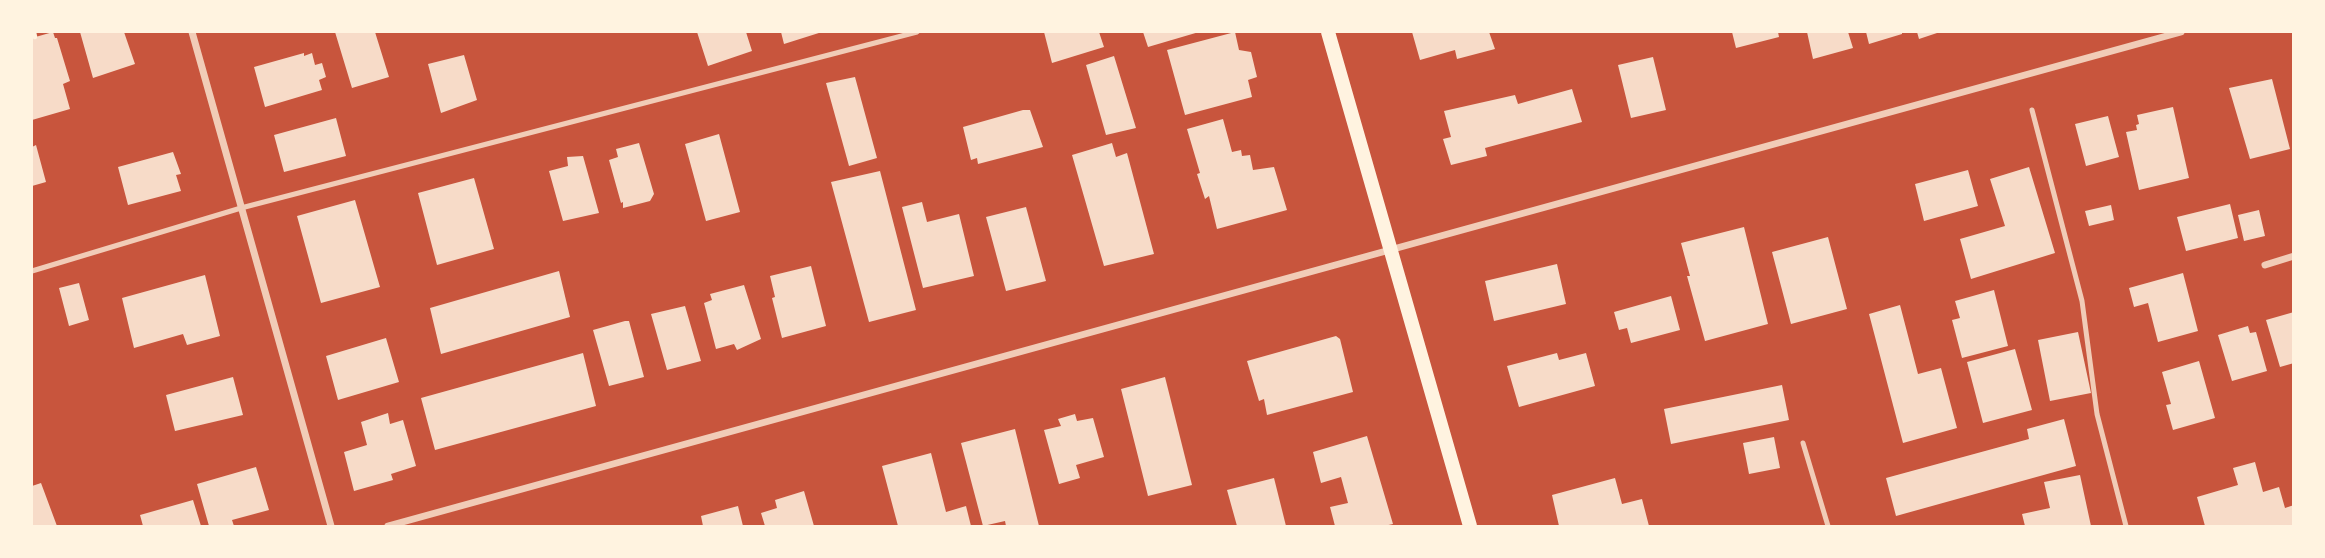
<!DOCTYPE html>
<style>
body{margin:0}
#map{position:relative;width:2325px;height:558px;overflow:hidden;background:#c8553d;font-family:"Exo 2",sans-serif}
canvas{display:block}
.frame{position:absolute;inset:0;border:33px solid #fff3e0;pointer-events:none}
</style>
<div id="map">
<canvas width="2325" height="558"></canvas>
<div class="frame"></div>
</div>
<script>
const context = document.querySelector('canvas').getContext('2d');
context.lineJoin = 'round';
function paint(path, color) {
  context.fillStyle = color;
  context.fill(path, 'evenodd');
}
function shape(rows) {
  const path = new Path2D();
  for (const r of rows) {
    path.moveTo(r[0], r[1]);
    for (let i = 2; i < r.length; i += 2) path.lineTo(r[i], r[i + 1]);
  }
  return path;
}
function trace(path, color, width, dash) {
  context.strokeStyle = color;
  context.lineWidth = width;
  context.lineCap = dash ? 'butt' : 'round';
  context.setLineDash(dash || []);
  context.stroke(path);
}
paint(shape([
 [53,32,55,38,57,38,70,81,63,84,70,109,32,120,32,38],
 [80,32,124,32,135,64,93,78],
 [335,32,375,32,389,77,352,88],
 [697,32,746,32,752,51,708,66],
 [781,32,822,32,784,44],
 [1044,32,1099,32,1104,47,1052,63],
 [1143,32,1199,32,1148,47],
 [1235,32,1239,50,1251,52,1257,77,1248,80,1252,97,1185,115,1167,50],
 [1412,32,1489,32,1495,49,1457,59,1455,50,1420,60],
 [1732,32,1778,32,1779,37,1736,48],
 [1807,32,1848,32,1853,48,1813,59],
 [1866,32,1902,32,1902,34,1869,44],
 [1917,32,1940,32,1919,39],
 [304,53,304,56,312,53,315,65,322,63,326,77,319,80,322,90,265,107,254,67],
 [464,55,477,100,441,113,428,64],
 [1114,56,1136,128,1106,135,1086,65],
 [1653,57,1666,110,1631,118,1618,65],
 [855,77,877,158,849,166,826,83],
 [2272,79,2290,149,2250,159,2229,88],
 [1572,89,1582,122,1485,148,1487,156,1451,165,1443,139,1451,137,1444,111,1515,95,1518,104],
 [2173,107,2189,178,2139,190,2126,132,2137,130,2136,125,2139,124,2137,115],
 [1023,110,1030,110,1043,147,978,164,977,158,971,160,963,127],
 [2108,116,2119,157,2086,166,2075,124],
 [336,118,346,156,284,172,274,135],
 [1223,119,1232,152,1241,150,1242,156,1250,155,1253,170,1274,167,1287,210,1217,229,1209,196,1205,199,1197,174,1200,173,1187,129],
 [719,134,740,212,706,221,685,144],
 [639,143,654,194,650,201,623,208,623,202,621,203,609,160,618,157,616,149],
 [1112,143,1116,157,1127,153,1154,254,1104,266,1072,155],
 [36,145,46,182,32,186,32,147],
 [173,152,181,174,176,175,181,191,128,205,118,167],
 [583,156,599,213,563,221,549,171,568,166,567,157],
 [2029,167,2055,253,1971,279,1960,239,2005,226,1990,179],
 [1968,170,1978,206,1924,221,1915,184],
 [880,171,916,310,869,322,831,182],
 [474,178,494,249,437,265,418,193],
 [355,200,380,287,321,303,297,216],
 [922,202,927,222,959,214,974,276,923,288,902,207],
 [2230,204,2238,238,2186,251,2177,217],
 [2111,205,2114,220,2089,226,2085,211],
 [1026,207,1046,281,1006,291,986,217],
 [2259,210,2265,236,2244,241,2238,215],
 [1744,227,1768,324,1705,341,1687,276,1690,276,1681,243],
 [1828,237,1847,309,1791,324,1772,252],
 [1557,264,1566,304,1494,321,1485,281],
 [811,266,826,326,782,338,772,298,775,297,770,276],
 [559,271,570,317,441,354,430,308],
 [2183,273,2198,331,2158,342,2148,303,2134,307,2129,288],
 [205,275,220,336,187,345,183,334,134,348,122,298],
 [79,283,89,320,69,326,59,288],
 [744,285,761,339,737,350,734,344,716,349,704,303,712,300,710,294],
 [1994,290,2008,346,1962,358,1952,320,1960,318,1955,301],
 [1671,296,1680,330,1631,343,1627,328,1619,330,1614,312],
 [1900,305,1918,374,1941,368,1957,428,1903,443,1869,314],
 [685,306,701,361,667,370,651,314],
 [2294,312,2294,363,2280,367,2266,320],
 [625,321,629,321,644,377,609,386,593,330],
 [2248,326,2250,333,2256,332,2267,371,2232,381,2218,335],
 [2078,332,2091,393,2050,401,2038,340],
 [1336,336,1340,339,1353,392,1267,415,1264,399,1259,401,1247,361],
 [386,338,399,382,338,400,326,356],
 [2015,349,2032,410,1983,423,1967,362],
 [583,353,596,406,435,450,421,398],
 [1557,353,1559,360,1586,353,1595,386,1519,407,1507,366],
 [2199,361,2215,418,2173,430,2166,405,2171,404,2162,372],
 [233,377,243,415,175,431,166,395],
 [1165,377,1192,485,1148,496,1121,389],
 [1782,385,1789,420,1671,444,1664,409],
 [388,413,390,424,403,420,416,466,391,474,393,480,354,491,344,452,367,445,361,422],
 [1075,414,1077,421,1093,418,1104,457,1076,465,1080,478,1059,484,1044,430,1061,426,1058,419],
 [2064,419,2076,466,1896,516,1886,478,2029,439,2027,429],
 [1015,429,1039,526,1006,526,1005,521,983,526,961,443],
 [1367,436,1393,524,1384,526,1335,526,1330,507,1348,503,1341,477,1321,483,1313,452],
 [1774,437,1780,468,1749,474,1743,443],
 [931,453,946,512,966,506,971,526,898,526,882,466],
 [2255,462,2263,492,2279,487,2285,508,2294,505,2294,526,2205,526,2197,497,2238,485,2233,468],
 [256,467,269,510,232,520,234,526,209,526,197,484],
 [2080,475,2091,526,2025,526,2022,514,2050,508,2044,482],
 [1274,478,1286,526,1237,526,1227,490],
 [1615,478,1622,504,1642,499,1649,526,1559,526,1552,495],
 [41,483,57,526,32,526,32,486],
 [804,491,814,526,765,526,761,513,777,508,775,500],
 [193,500,201,526,143,526,140,515],
 [738,506,743,526,703,526,701,516]
]), '#f7dbc8');
trace(shape([
 [34,32,35,37]
]), '#fff3e0', 4.5);
trace(shape([
 [2032,110,2082,301,2097,414,2126,526],
 [32,271,241,208,917,32],
 [1803,443,1828,526]
]), '#f1ccb7', 5);
trace(shape([
 [192,32,331,526],
 [2265,265,2294,256],
 [388,526,2181,32]
]), '#f1ccb7', 7);
trace(shape([
 [1328,32,1470,526]
]), '#fff3e0', 14);
</script>
